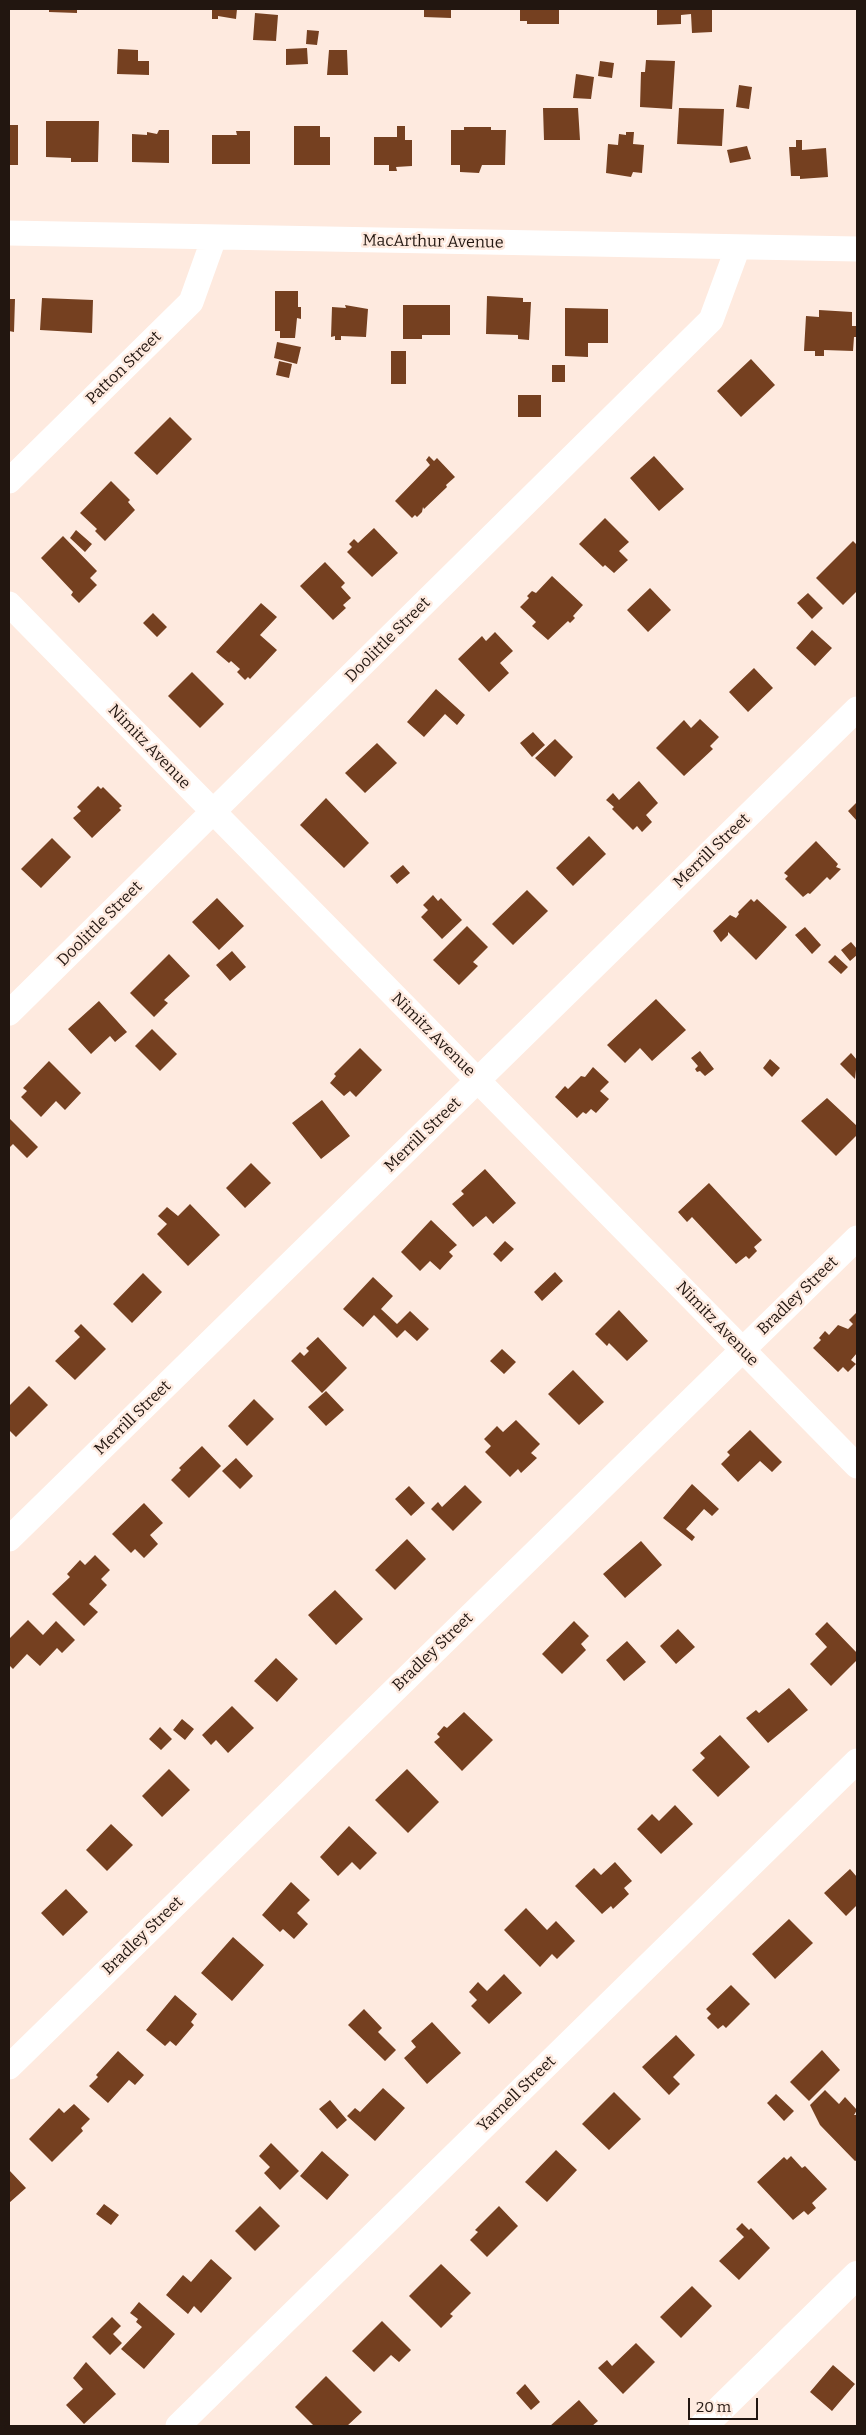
<!DOCTYPE html>
<style>
body{margin:0}
#map{position:relative;width:866px;height:2435px;overflow:hidden;background:#feeadf;font-family:Bitter,serif}
canvas{display:block}
.frame{position:absolute;inset:0;border:10px solid #221610;pointer-events:none}
.scale{position:absolute;left:688px;top:2398px;width:70px;height:22px;box-sizing:border-box;border:2px solid #221610;border-top:0;padding-left:6px;font-size:15px;line-height:18px;white-space:nowrap;color:#221610;-webkit-text-stroke:4px #feeadf;paint-order:stroke}
</style>
<div id="map">
<canvas width="866" height="2435"></canvas>
<div class="frame"></div>
<div class="scale">20 m</div>
</div>
<script>
const context = document.querySelector('canvas').getContext('2d');
context.lineJoin = 'round';
function paint(path, color) {
  context.fillStyle = color;
  context.fill(path, 'evenodd');
}
function shape(rows) {
  const path = new Path2D();
  for (const r of rows) {
    path.moveTo(r[0], r[1]);
    for (let i = 2; i < r.length; i += 2) path.lineTo(r[i], r[i + 1]);
  }
  return path;
}
function trace(path, color, width, dash) {
  context.strokeStyle = color;
  context.lineWidth = width;
  context.lineCap = dash ? 'butt' : 'round';
  context.setLineDash(dash || []);
  context.stroke(path);
}
function write(font, color, halo, rows, align = 'center') {
  context.font = font + ' Bitter,serif';
  context.lineWidth = 5;
  context.setLineDash([]);
  context.textBaseline = 'middle';
  context.strokeStyle = halo;
  context.fillStyle = color;
  for (const [text, x, y, turn = 0] of rows) {
    context.save();
    context.translate(x, y);
    context.rotate((+turn || 0) * Math.PI / 180);
    context.textAlign = isNaN(turn) ? turn : align;
    if (halo) context.strokeText(text, 0, 0);
    context.fillText(text, 0, 0);
    context.restore();
  }
}
paint(shape([
 [49,9,77,9,77,13,49,12],
 [212,9,237,9,236,19,218,16,218,19,212,19],
 [424,9,451,9,451,18,424,17],
 [520,9,559,9,559,24,527,24,527,21,520,21],
 [657,9,712,9,712,32,692,33,691,14,681,15,681,24,657,25],
 [255,13,278,15,276,41,253,40],
 [307,30,319,31,317,45,306,44],
 [307,48,308,64,286,65,286,49],
 [118,49,138,50,138,61,149,61,149,75,117,74],
 [329,50,347,50,348,75,327,75],
 [646,60,675,61,672,109,640,107,641,72,645,72],
 [600,61,614,63,612,78,598,76],
 [576,74,594,77,591,99,573,98],
 [739,85,752,87,749,109,736,107],
 [543,108,578,108,580,140,544,140],
 [679,108,724,109,722,146,677,144],
 [46,121,99,121,98,162,71,162,71,158,46,157],
 [9,125,18,125,18,165,9,165],
 [294,126,320,126,320,137,330,137,330,165,294,165],
 [397,126,405,126,405,140,412,140,412,166,396,167,397,171,389,171,389,165,374,165,374,137,397,137],
 [464,127,491,127,491,130,506,130,505,165,482,165,479,173,460,172,460,165,451,165,451,130,464,130],
 [159,130,169,130,169,163,132,162,132,134,147,135,147,132,157,134],
 [236,131,250,131,250,164,212,164,212,135,237,135],
 [626,132,634,132,633,144,644,145,642,173,633,172,631,177,606,173,608,144,618,145,619,134,626,135],
 [796,140,802,140,802,150,826,148,828,177,800,179,800,176,791,176,789,147,796,147],
 [747,146,751,159,730,163,727,150],
 [275,291,298,291,298,307,301,307,301,319,297,318,295,338,280,338,280,331,275,331],
 [487,296,523,298,523,302,531,302,529,340,518,339,518,335,486,334],
 [42,298,93,300,92,333,40,330],
 [9,299,15,299,14,332,9,331],
 [345,305,368,309,366,337,341,336,341,340,335,340,335,336,331,337,332,307,346,308],
 [403,305,450,305,450,335,422,335,422,339,403,339],
 [565,308,608,309,608,343,588,343,588,357,565,356],
 [819,310,852,312,852,326,857,326,857,337,854,337,853,351,824,350,824,356,815,356,815,351,804,351,806,316,819,317],
 [277,342,301,347,297,364,274,358],
 [391,351,406,351,406,384,391,384],
 [751,359,775,385,741,417,717,391],
 [279,361,292,364,289,378,276,375],
 [552,365,565,365,565,382,552,382],
 [518,395,541,395,541,417,518,417],
 [170,417,192,439,157,475,134,453],
 [429,456,434,461,437,458,455,477,446,485,447,487,424,509,423,507,422,512,417,517,415,515,412,518,395,501,430,465,426,460],
 [654,456,684,489,659,511,630,478],
 [111,481,130,500,128,502,135,510,105,541,95,531,97,529,80,513],
 [605,518,629,542,619,551,628,560,614,573,605,565,603,567,579,544],
 [374,528,398,553,372,577,347,552,352,547,349,544,354,539,358,543],
 [76,530,92,544,85,552,70,538],
 [63,536,97,571,90,578,97,585,79,603,71,595,73,592,41,558],
 [853,541,857,545,857,591,843,605,816,578],
 [325,562,345,583,341,587,351,598,343,605,346,608,333,620,300,586],
 [552,576,583,605,573,616,575,618,570,623,568,621,548,640,532,626,536,622,520,607,529,598,527,596,532,591,536,593],
 [650,588,671,610,648,632,627,610],
 [808,593,823,608,812,619,797,603],
 [261,603,277,617,260,635,277,650,250,679,248,677,245,680,237,672,240,669,231,661,229,663,216,652],
 [153,613,167,627,157,637,143,623],
 [812,630,832,648,815,666,796,648],
 [495,632,513,651,500,663,509,673,489,692,458,659,482,636,486,641],
 [754,668,773,688,748,712,729,692],
 [192,672,224,704,200,728,168,696],
 [436,689,465,715,457,725,445,714,424,737,407,722],
 [700,719,719,737,710,746,713,749,684,776,656,748,684,720,691,728],
 [533,732,545,745,532,757,520,743],
 [555,739,573,757,555,777,535,758],
 [377,743,397,763,365,793,345,773],
 [639,781,658,803,646,815,652,822,642,832,637,826,633,830,612,809,614,807,606,800,613,793,619,800],
 [98,786,101,789,103,787,122,806,119,808,121,810,92,838,73,818,81,811,77,807],
 [326,798,369,843,344,868,300,825],
 [857,802,857,821,848,811],
 [589,836,606,854,573,886,556,868],
 [52,838,71,857,41,888,21,869],
 [816,841,838,864,836,867,841,869,830,880,827,877,810,894,808,893,803,897,785,879,788,876,784,873],
 [403,865,410,873,397,884,390,876],
 [527,890,548,911,513,945,492,924],
 [433,895,438,901,441,898,462,920,442,939,421,917,428,910,423,905],
 [217,898,244,926,219,950,192,922],
 [751,899,754,902,757,899,787,927,756,960,728,932,728,935,721,942,713,931,730,915,736,918,739,914,738,912],
 [467,926,488,947,473,962,478,966,459,985,433,960],
 [805,927,821,945,812,954,795,935],
 [851,942,857,949,857,955,850,961,841,950],
 [232,951,246,967,230,981,216,965],
 [169,954,190,976,164,1000,168,1003,154,1017,130,993],
 [835,955,848,967,841,974,828,962],
 [656,999,686,1030,652,1061,640,1048,625,1063,607,1045],
 [99,1001,127,1032,115,1042,110,1036,91,1054,68,1029],
 [152,1029,177,1054,160,1071,135,1046],
 [360,1048,382,1070,356,1097,350,1091,344,1096,330,1083,336,1076,334,1074],
 [700,1051,714,1069,705,1076,700,1071,697,1072,695,1069,698,1066,691,1058],
 [851,1053,857,1060,855,1079,840,1064],
 [770,1059,780,1068,772,1077,763,1068],
 [49,1061,81,1093,65,1110,56,1101,41,1117,21,1097,27,1091,23,1088],
 [593,1067,609,1082,600,1091,609,1099,596,1113,591,1109,586,1114,583,1112,577,1118,555,1097,565,1086,568,1089,581,1076,585,1077],
 [827,1098,857,1126,857,1135,836,1156,801,1121],
 [322,1100,350,1136,321,1159,292,1123],
 [9,1118,38,1147,27,1158,13,1144,9,1148],
 [251,1163,271,1183,245,1208,226,1188],
 [485,1169,516,1203,493,1224,486,1216,473,1227,452,1204,464,1194,461,1191],
 [709,1183,762,1240,754,1247,757,1251,749,1259,746,1256,736,1264,692,1217,687,1222,678,1212],
 [190,1204,220,1235,188,1266,157,1234,167,1224,158,1216,167,1207,178,1216],
 [431,1220,457,1245,449,1252,453,1256,440,1270,430,1261,420,1271,401,1252],
 [505,1241,514,1249,501,1262,493,1254],
 [555,1272,563,1281,542,1301,534,1292],
 [143,1273,162,1292,132,1323,113,1304],
 [373,1277,393,1296,381,1309,397,1324,410,1311,429,1329,417,1341,405,1330,397,1338,374,1315,363,1327,343,1309],
 [619,1310,648,1341,627,1361,609,1343,607,1346,595,1334],
 [857,1312,857,1353,851,1360,856,1364,848,1372,843,1367,838,1372,813,1348,821,1340,819,1338,825,1331,829,1335,838,1325,848,1329,853,1324,849,1320],
 [81,1324,106,1349,75,1380,55,1361,80,1337,74,1331],
 [318,1337,347,1368,322,1393,291,1361,300,1352,304,1356,309,1351,306,1348],
 [502,1349,516,1362,504,1374,490,1361],
 [573,1370,604,1402,579,1425,548,1394],
 [29,1386,48,1405,16,1437,9,1430,9,1406],
 [326,1391,344,1410,326,1426,308,1407],
 [254,1399,274,1419,247,1446,228,1426],
 [516,1420,540,1444,531,1453,537,1458,521,1473,518,1469,510,1477,485,1452,491,1446,484,1439,497,1426,503,1432],
 [750,1430,782,1462,772,1472,760,1461,738,1482,721,1464,730,1455,727,1452],
 [202,1446,221,1466,189,1498,171,1480,181,1470,179,1468],
 [236,1458,253,1476,240,1489,222,1471],
 [692,1484,719,1509,712,1516,704,1509,686,1529,695,1537,692,1541,663,1518],
 [465,1485,482,1502,453,1531,431,1509,438,1502,442,1507],
 [409,1486,425,1503,411,1516,395,1499],
 [144,1503,163,1523,150,1535,158,1544,144,1558,135,1549,131,1553,112,1534],
 [407,1539,426,1559,395,1590,375,1570],
 [641,1541,662,1565,625,1598,603,1574],
 [95,1555,110,1570,101,1579,107,1585,89,1604,98,1612,84,1626,52,1594,70,1577,67,1574,80,1560,85,1565],
 [335,1590,363,1619,336,1645,308,1615],
 [28,1620,43,1635,56,1621,75,1640,62,1653,57,1648,40,1666,27,1654,13,1669,9,1665,9,1639],
 [574,1621,589,1636,581,1644,586,1650,562,1674,542,1654],
 [827,1622,857,1653,857,1660,831,1686,810,1664,827,1647,815,1634],
 [678,1629,695,1647,676,1664,660,1646],
 [627,1641,646,1662,624,1681,606,1660],
 [276,1658,298,1679,277,1702,254,1681],
 [789,1688,808,1710,768,1743,746,1718,756,1710,759,1713],
 [232,1706,254,1728,228,1753,216,1740,211,1745,202,1735],
 [464,1712,493,1740,462,1771,434,1742,440,1737,437,1734,444,1726,447,1728],
 [182,1719,194,1729,185,1740,173,1730],
 [160,1727,172,1739,161,1750,149,1739],
 [720,1735,750,1767,718,1797,692,1770,705,1758,700,1753],
 [169,1769,190,1790,162,1817,142,1796],
 [407,1769,439,1802,408,1833,375,1800],
 [675,1805,693,1824,661,1854,637,1829,652,1814,659,1821],
 [111,1824,133,1845,107,1871,86,1850],
 [349,1826,377,1853,360,1870,352,1862,338,1876,320,1857],
 [615,1862,632,1881,624,1888,629,1894,613,1909,611,1906,602,1914,575,1886,594,1868,601,1875],
 [850,1869,857,1877,857,1905,846,1916,824,1893],
 [291,1882,310,1900,297,1913,308,1924,294,1939,283,1929,280,1932,262,1915],
 [66,1889,88,1912,63,1936,41,1913],
 [526,1908,547,1930,556,1921,575,1941,557,1959,552,1954,540,1967,504,1930],
 [789,1919,813,1943,775,1979,752,1954],
 [233,1937,264,1965,232,2001,201,1973],
 [504,1974,522,1993,489,2024,471,2006,477,2000,469,1992,478,1982,487,1991],
 [731,1985,750,2004,726,2028,723,2025,718,2029,707,2018,711,2014,706,2009],
 [175,1995,197,2014,191,2022,194,2025,176,2046,170,2041,165,2046,146,2030],
 [364,2009,382,2028,378,2032,396,2050,385,2061,348,2025],
 [432,2022,461,2053,427,2084,404,2058,416,2047,411,2041],
 [676,2035,695,2055,673,2077,680,2084,669,2095,642,2067],
 [822,2050,840,2070,809,2101,790,2082],
 [118,2051,144,2075,135,2085,129,2080,108,2103,89,2086,98,2077,96,2075],
 [383,2088,405,2108,375,2141,347,2116,355,2108,360,2112],
 [825,2090,839,2104,845,2097,857,2110,854,2115,857,2115,857,2160,855,2161,820,2125,810,2105],
 [614,2092,641,2119,609,2150,582,2124],
 [776,2094,794,2111,784,2121,767,2103],
 [330,2100,347,2120,337,2129,319,2109],
 [74,2104,90,2119,81,2128,83,2131,52,2162,29,2139,59,2108,64,2113],
 [271,2143,299,2171,280,2190,264,2173,270,2167,259,2156],
 [556,2150,577,2170,547,2202,525,2182],
 [322,2151,349,2175,327,2200,300,2176],
 [791,2156,802,2168,805,2166,827,2189,812,2203,816,2208,808,2215,804,2211,793,2220,757,2182,784,2157,787,2160],
 [9,2170,26,2188,9,2203],
 [104,2204,119,2215,111,2225,96,2214],
 [260,2206,280,2226,255,2251,235,2231],
 [499,2206,518,2226,487,2257,470,2240,478,2232,475,2230],
 [742,2223,749,2230,751,2228,770,2248,739,2280,719,2261,744,2237,736,2229],
 [211,2259,232,2278,201,2313,194,2306,188,2314,166,2295,183,2275,191,2282],
 [441,2264,471,2293,450,2314,453,2316,441,2328,409,2296],
 [692,2286,712,2306,681,2338,660,2317],
 [139,2302,175,2334,144,2369,121,2349,142,2327,136,2322,138,2319,130,2313],
 [112,2317,121,2326,113,2334,122,2343,110,2355,92,2337],
 [382,2321,411,2350,399,2362,391,2355,374,2372,352,2351],
 [636,2343,655,2362,623,2394,598,2368,607,2360,612,2366],
 [86,2362,116,2394,84,2424,66,2405,83,2389,73,2378],
 [833,2365,855,2384,832,2411,810,2392],
 [326,2376,362,2412,347,2426,314,2426,295,2407],
 [525,2384,540,2402,531,2410,516,2393],
 [579,2400,598,2421,592,2426,550,2426]
]), '#754020');
trace(shape([
 [9,233,857,249],
 [9,481,191,302,214,238],
 [9,604,857,1466],
 [9,1013,711,320,738,247],
 [9,1539,857,709],
 [9,2067,857,1238],
 [178,2426,857,1761]
]), '#fff', 25);
trace(shape([
 [703,2426,857,2275]
]), '#fff', 28);
write('16px', '#221610', '#feeadf', [
 ["MacArthur Avenue",433,242,1],
 ["Patton Street",124,368,-44],
 ["Doolittle Street",388,640,-45],
 ["Nimitz Avenue",149,747,46],
 ["Merrill Street",712,851,-44],
 ["Doolittle Street",100,924,-45],
 ["Nimitz Avenue",433,1035,45],
 ["Merrill Street",423,1135,-44],
 ["Bradley Street",798,1296,-44],
 ["Nimitz Avenue",717,1324,46],
 ["Merrill Street",133,1418,-44],
 ["Bradley Street",433,1652,-44],
 ["Bradley Street",143,1936,-44],
 ["Yarnell Street",517,2094,-44]
]);
</script>
